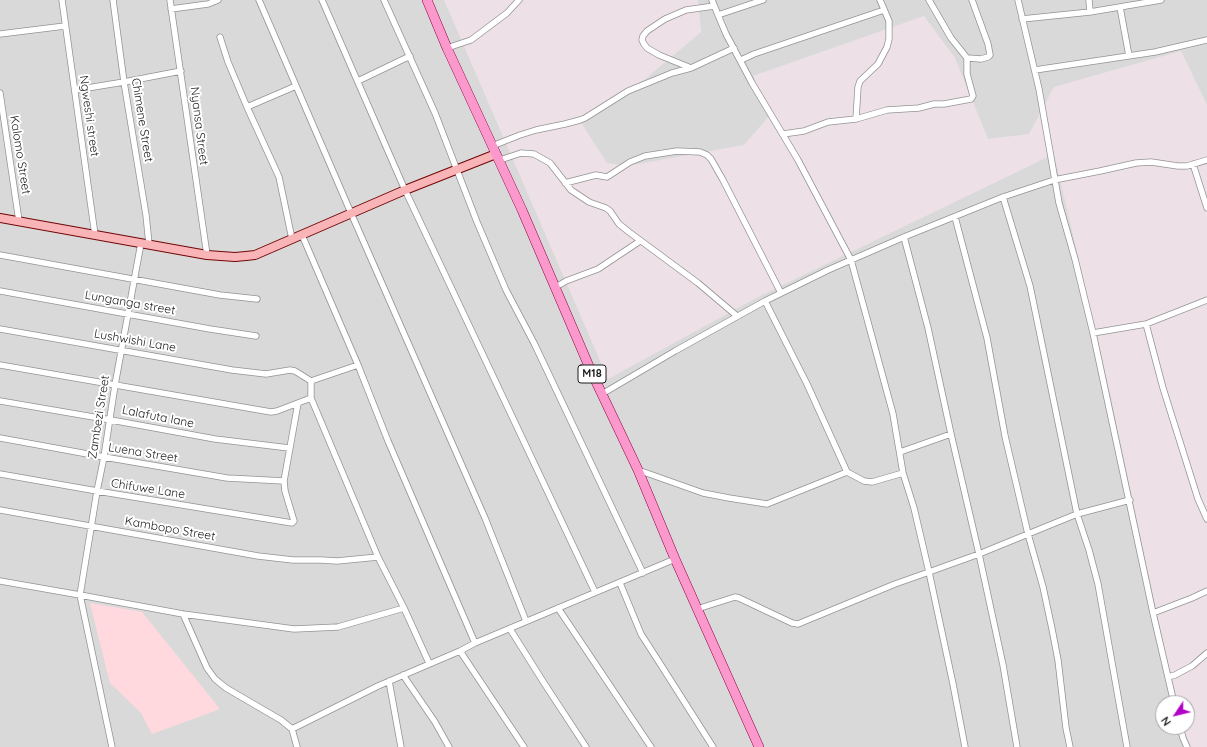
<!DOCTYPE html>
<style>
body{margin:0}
#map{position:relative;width:1207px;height:747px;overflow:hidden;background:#ede1e7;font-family:Quicksand,sans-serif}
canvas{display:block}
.north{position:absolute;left:1155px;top:695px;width:40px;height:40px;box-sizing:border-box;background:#fff;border:1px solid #a4a4a4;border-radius:50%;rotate:235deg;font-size:11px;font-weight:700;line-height:16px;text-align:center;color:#1c1c1c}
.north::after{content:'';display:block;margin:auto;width:14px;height:18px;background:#b301c7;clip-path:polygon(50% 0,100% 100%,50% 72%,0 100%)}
</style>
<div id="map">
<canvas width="1207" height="747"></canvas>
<div class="north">N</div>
</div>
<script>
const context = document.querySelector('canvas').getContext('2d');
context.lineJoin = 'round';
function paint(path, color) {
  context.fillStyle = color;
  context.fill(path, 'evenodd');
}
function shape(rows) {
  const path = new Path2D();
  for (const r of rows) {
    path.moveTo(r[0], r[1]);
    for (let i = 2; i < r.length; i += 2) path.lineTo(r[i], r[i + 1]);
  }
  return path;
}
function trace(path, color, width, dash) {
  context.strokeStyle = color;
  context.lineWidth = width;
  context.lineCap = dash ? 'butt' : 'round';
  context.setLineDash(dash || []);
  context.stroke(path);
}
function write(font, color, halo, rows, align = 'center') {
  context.font = font + ' Quicksand,sans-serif';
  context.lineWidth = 4;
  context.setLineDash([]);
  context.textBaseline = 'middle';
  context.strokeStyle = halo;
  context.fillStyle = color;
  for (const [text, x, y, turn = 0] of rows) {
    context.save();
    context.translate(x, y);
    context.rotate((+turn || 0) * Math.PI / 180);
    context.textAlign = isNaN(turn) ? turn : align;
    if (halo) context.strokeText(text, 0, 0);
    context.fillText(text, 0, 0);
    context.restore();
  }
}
paint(shape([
 [0,0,444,0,608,379,758,297,1054,154,1110,393,1176,703,1163,703,1163,727,1181,727,1185,747,0,747],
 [698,0,1207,0,1207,105,1181,51,1054,87,1029,134,988,139,955,58,924,16,753,76,770,115,744,145,627,166,607,163,578,118,644,80,701,32]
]), '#dad9da');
paint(shape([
 [90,603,142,612,220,709,152,734,141,713,110,683]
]), '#ffd9dd');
const street = shape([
 [62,0,95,235],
 [113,0,124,82,146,215,149,244],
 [170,0,207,255],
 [259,0,351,213,485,518,526,621],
 [322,0,405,190,595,592],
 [384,0,435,113,477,222,506,290,534,343,643,573],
 [712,0,718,15,763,0],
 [929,0,951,38,967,58,981,59,988,57,990,55,988,44,972,0],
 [1018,0,1039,89,1059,203,1075,259,1093,333,1153,613,1174,703],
 [1089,0,1090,12],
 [714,6,686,10,665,19,647,31,643,36,642,40,644,44,647,48,659,55,691,68,734,48],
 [1120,7,1129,56],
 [171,9,208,4,218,0],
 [1022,19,1090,12,1161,0],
 [0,34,65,26],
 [220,37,228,62,247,107,279,177,292,239],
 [447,48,471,40,507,13,519,0],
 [741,60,754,54,884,10],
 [1035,70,1155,52,1207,40],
 [358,81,410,56],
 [75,90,124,82,181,71],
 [0,93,19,221],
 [247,107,296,86],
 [856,119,858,87,860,81,878,64,887,47,889,39,889,21,880,0],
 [783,134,804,131,828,122,856,119,887,110,919,108,934,104,944,104,971,99,973,96,967,74,967,58],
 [492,146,520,135,536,130,565,124,580,120,585,118,628,91,672,73,691,68],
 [500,160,521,153,534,154,550,163,571,190,589,202,606,208,610,211,619,224,629,232,698,283,737,316],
 [1193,164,1207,208],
 [565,183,596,175,607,177,630,162,645,156,677,151,700,152,707,155,711,159,723,180,781,293],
 [1003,197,1030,286,1077,514,1089,550,1098,584,1127,747],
 [955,217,987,338,1005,436,1028,534,1043,587,1052,629,1058,660,1066,728,1070,747],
 [302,235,358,365,388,441,475,643],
 [904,237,928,328,951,434,979,554,1003,665,1017,747],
 [0,255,220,295,257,299],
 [556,287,566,281,598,269,640,241],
 [0,291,210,329,256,336],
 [765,301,807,384,847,472,864,481,872,482,903,473],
 [1146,324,1163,388,1198,499,1207,519],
 [0,329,232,370,266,374,290,370,295,371,311,381],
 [1093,333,1146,324,1207,300],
 [0,365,271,412,277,411,311,398],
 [358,365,311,381,311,398,378,557,404,608],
 [602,394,675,351,765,301,828,270,904,237,1003,197,1054,180,1100,171,1136,163,1151,162,1178,166,1187,166,1207,160],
 [0,401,111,420,215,439,289,448],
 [0,438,104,457,227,478,284,481],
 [900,452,951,434],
 [638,470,703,493,729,498,767,504,847,472],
 [0,474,97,491,292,523,294,521,285,491,284,481,298,403],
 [0,510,258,556,293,560,321,560,337,561,378,557],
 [0,581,80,595,97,491,104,457,115,385,141,243],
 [620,583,641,634,659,662,713,747],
 [558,608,651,747],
 [697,609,735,597,739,598,792,623,798,624,895,584,929,572,914,508,903,473,893,414,851,260,798,160,752,83,726,34,718,15],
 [1153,613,1192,598,1207,591],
 [183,614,207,668,215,679,226,688,281,720,292,729,378,686,460,651,475,643,675,559],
 [510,629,544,683,586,747],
 [460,651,524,747],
 [403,675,435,722,449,747],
 [1168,677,1175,675,1192,666,1207,653],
 [389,681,401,747],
 [1180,727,1183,738,1187,747],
 [292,729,297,747],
 [112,747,80,595,183,614,294,629,338,627,404,608,429,663],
 [965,747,953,684,929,572,979,554,1077,514,1130,500]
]);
const secondary = shape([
 [0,218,207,255,235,257,246,256,255,255,405,190,496,154]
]);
const primary = shape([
 [427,0,447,48,522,210,591,371,638,470,675,559,759,747]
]);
trace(street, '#939393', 7);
trace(secondary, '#710605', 10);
trace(primary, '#930140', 10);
trace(street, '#fff', 5.5);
trace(secondary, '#f9b4b8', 8);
trace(primary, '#fb99cd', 9);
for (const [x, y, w] of [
 [592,374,28]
]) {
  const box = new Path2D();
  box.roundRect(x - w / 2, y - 9, w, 18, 3);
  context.fillStyle = '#fff';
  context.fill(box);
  trace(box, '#1c1c1c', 1);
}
write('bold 11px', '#1c1c1c', null, [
 ["M18",592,374]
]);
write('12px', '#1c1c1c', '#fff', [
 ["Ngweshi street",89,116,82],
 ["Chimene Street",142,120,81],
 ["Nyansa Street",199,126,83],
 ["Kalomo Street",20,155,81],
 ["Lunganga street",130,303,10],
 ["Lushwishi Lane",135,341,10],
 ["Zambezi Street",99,417,-81],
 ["Lalafuta lane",158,417,11],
 ["Luena Street",143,453,9],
 ["Chifuwe Lane",148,489,9],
 ["Kambopo Street",170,529,10]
]);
</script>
